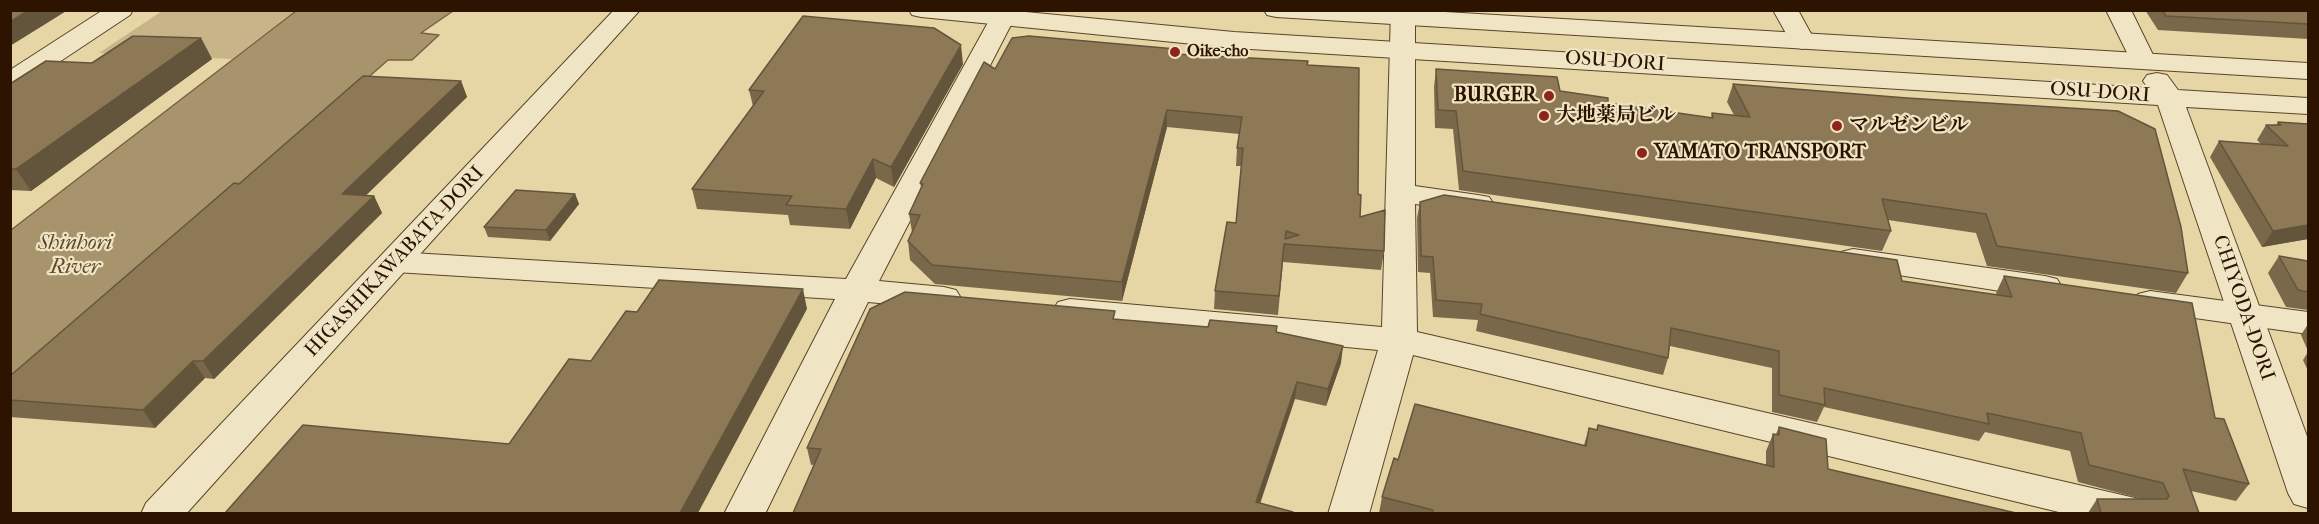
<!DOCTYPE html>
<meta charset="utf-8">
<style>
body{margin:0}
#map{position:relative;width:2319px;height:524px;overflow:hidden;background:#e7d6a5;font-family:"IM FELL French Canon",serif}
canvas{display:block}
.frame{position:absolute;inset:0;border:12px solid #2c1400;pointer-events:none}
</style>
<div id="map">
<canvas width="2319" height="524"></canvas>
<div class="frame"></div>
</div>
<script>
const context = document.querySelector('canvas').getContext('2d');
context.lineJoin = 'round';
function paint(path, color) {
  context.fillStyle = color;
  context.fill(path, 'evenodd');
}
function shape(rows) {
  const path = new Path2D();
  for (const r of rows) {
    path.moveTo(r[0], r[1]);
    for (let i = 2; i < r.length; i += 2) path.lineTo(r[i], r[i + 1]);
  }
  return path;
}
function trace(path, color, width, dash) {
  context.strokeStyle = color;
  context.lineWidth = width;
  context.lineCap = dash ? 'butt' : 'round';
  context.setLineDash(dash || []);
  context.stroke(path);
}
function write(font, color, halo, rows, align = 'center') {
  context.font = font + ' "IM FELL French Canon","Noto Serif JP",serif';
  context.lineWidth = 4.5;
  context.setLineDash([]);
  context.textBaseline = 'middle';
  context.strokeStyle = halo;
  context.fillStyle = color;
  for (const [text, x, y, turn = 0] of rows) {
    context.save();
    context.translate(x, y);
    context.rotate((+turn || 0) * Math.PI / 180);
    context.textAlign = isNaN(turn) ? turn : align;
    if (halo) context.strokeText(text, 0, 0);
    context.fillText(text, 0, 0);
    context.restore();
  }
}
paint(shape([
 [162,11,295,11,232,59,99,53]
]), '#c7b589');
const water = shape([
 [296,11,453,11,421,33,439,35,412,60,388,60,11,392,11,230,296,11]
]);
paint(water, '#a7946d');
trace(water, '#766141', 1.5);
const minor = shape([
 [1007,10,1012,12,1015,17,879,281,944,287,956,290,961,298,956,306,944,309,868,302,765,514,724,514,835,299,395,272,383,269,378,262,383,255,395,252,846,279,991,17,994,12,1007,10],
 [1391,10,1415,10,1415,186,1478,195,1489,197,1494,204,1489,211,1478,213,1415,204,1417,332,2135,498,2150,503,2155,514,2067,514,1413,355,1369,514,1328,514,1378,350,1070,321,1058,318,1053,310,1058,302,1070,299,1382,327,1391,10],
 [1773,10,1798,10,1815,41,1811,46,1802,49,1793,46,1773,10],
 [2106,10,2131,10,2156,61,2152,67,2143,69,2134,67,2106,10],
 [1853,249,2045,276,2057,279,2062,287,2057,295,2045,298,1841,266,1837,259,1841,252,1853,249],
 [2150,291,2308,312,2308,334,2138,310,2133,302,2138,294,2150,291]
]);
const tertiary = shape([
 [103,10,133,10,130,15,20,88,10,90,10,70,103,10],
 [614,10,640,10,186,514,141,514,146,503,614,10],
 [909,10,1005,10,1234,32,2148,88,2143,81,2147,75,2157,73,2167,75,2178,90,2308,98,2308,114,2186,107,2308,439,2308,508,2294,504,2288,493,2158,105,1234,48,921,17,912,15,909,10],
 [1264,10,1411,10,2308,63,2308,79,1276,17,1267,15,1264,10]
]);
trace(minor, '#5b4429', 2);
trace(tertiary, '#5b4429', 2);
paint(minor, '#efe4c4');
paint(tertiary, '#efe4c4');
paint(shape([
 [2145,10,2308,10,2308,39,2158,30],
 [201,38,212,59,31,191,10,190,10,84,92,63],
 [1176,49,1176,54,1307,65,1358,194,1360,217,1384,251,1381,270,1283,262,1278,315,1214,309,1215,291,1236,223,1241,166,1236,166,1237,148,1239,134,1167,127,1122,301,935,284,910,260,908,241,912,232,909,214,921,187,920,183,995,69],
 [963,64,894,187,876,178,850,229,790,225,788,215,697,209,692,189,753,106,749,90],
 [1436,69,1560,91,1608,103,1711,118,1712,113,1734,115,1727,102,1733,84,2188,273,2176,293,1987,266,1976,233,1888,220,1891,231,1882,251,1459,190,1453,129,1435,128,1434,87],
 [461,81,467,97,366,195,374,196,382,213,214,379,205,378,155,428,10,417,10,376],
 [2278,122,2308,124,2308,239,2262,247,2210,157,2219,141,2261,144,2257,140,2266,125,2276,125],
 [575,194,579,204,550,241,488,237,484,227],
 [1420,202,1902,281,1997,295,1996,293,2004,276,2215,418,2249,484,2236,501,2191,491,2199,513,2088,513,2097,499,2142,499,2078,482,2070,451,1985,432,1979,441,1824,407,1817,422,1772,412,1772,368,1670,346,1668,358,1663,375,1476,331,1478,320,1433,317,1430,273,1418,272,1417,218],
 [2279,256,2308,261,2308,310,2286,307,2268,273],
 [1115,319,1208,327,1276,332,1341,363,1326,406,1295,399,811,465,807,448],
 [2308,324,2308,351,2301,335],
 [2308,352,2308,371,2303,360],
 [1598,425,1766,465,1766,451,1773,434,1776,434,1779,427,1828,469,2016,513,1379,513,1382,497,1398,460,1584,445,1589,428,1597,430]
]), '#79684a');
paint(shape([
 [29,10,68,10,10,46,10,22],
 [201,38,212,59,31,191,16,169],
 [961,45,963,64,894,187,891,167],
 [461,81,467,97,350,211,342,194],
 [1167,110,1167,127,1122,301,1122,282],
 [873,159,876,178,850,229,846,209],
 [575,194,579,204,550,241,546,230],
 [374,196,382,213,214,379,203,361],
 [2308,225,2308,239,2262,247,2273,231],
 [803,289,807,309,698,513,680,513],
 [1343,346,1341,363,1326,406,1328,389],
 [193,361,205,378,155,428,143,410],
 [1297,382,1295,399,1257,513,1256,502]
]), '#63553c');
const building = shape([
 [10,10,29,10,10,22,10,10],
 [2162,10,2308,10,2308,24,2166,16,2162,10],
 [803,16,934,28,961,45,891,167,873,159,846,209,786,205,792,196,692,189,764,91,749,90,803,16],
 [133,36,201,38,16,169,10,169,10,84,46,61,92,63,133,36],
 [1029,36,1176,49,1174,54,1308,61,1307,65,1359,68,1358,194,1361,195,1360,217,1385,210,1384,251,1284,244,1279,296,1215,291,1227,222,1236,223,1243,148,1237,148,1242,117,1167,110,1122,282,932,265,908,241,920,215,909,214,923,184,920,183,984,62,995,69,1012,38,1029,36],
 [1286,231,1299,235,1285,239,1286,231],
 [1436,69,1557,77,1560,91,1608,98,1608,103,1713,118,1712,113,1750,117,1733,84,1907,98,2118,111,2155,129,2181,227,2188,273,1997,246,1986,214,1882,199,1891,231,1463,171,1456,111,1438,110,1436,69],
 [363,76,461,81,342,194,374,196,203,361,193,361,143,410,10,400,10,376,234,183,239,184,363,76],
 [2278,122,2308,124,2308,225,2273,231,2219,141,2288,146,2266,125,2281,125,2278,122],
 [516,190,575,194,546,230,484,227,516,190],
 [1444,195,1897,260,1902,281,2012,297,2004,276,2192,303,2215,418,2224,419,2249,484,2183,469,2199,513,2101,513,2097,499,2167,499,2169,496,2163,483,2089,465,2081,433,1987,413,1989,424,1824,388,1825,405,1779,395,1779,351,1671,328,1668,358,1480,314,1482,304,1436,300,1433,257,1421,256,1420,202,1444,195],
 [2279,256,2308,261,2308,292,2298,290,2279,256],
 [659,280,803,289,680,513,225,513,303,425,509,444,569,359,591,361,626,311,637,312,659,280],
 [905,292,1115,311,1113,319,1208,327,1210,320,1277,326,1276,332,1343,346,1328,389,1297,382,1256,502,1293,512,1293,513,793,513,821,449,807,448,870,309,905,292],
 [1415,404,1586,446,1589,428,1597,430,1598,425,1774,467,1773,434,1779,435,1779,427,1826,439,1828,469,2016,513,1432,513,1433,510,1382,497,1394,458,1398,460,1415,404]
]);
paint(building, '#8d7956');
trace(building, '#63553c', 1.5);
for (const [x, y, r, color] of [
 [1175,52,6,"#8f2418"],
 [1549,96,6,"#8f2418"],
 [1544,116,6,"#8f2418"],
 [1837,126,6,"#8f2418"],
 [1642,153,6,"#8f2418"]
]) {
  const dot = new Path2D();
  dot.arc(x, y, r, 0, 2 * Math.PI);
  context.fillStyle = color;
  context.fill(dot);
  trace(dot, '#efe4c4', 2);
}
write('bold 16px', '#2c1400', '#efe4c4', [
 ["Oike-cho",1187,52]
], 'left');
write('20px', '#2c1400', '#efe4c4', [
 ["OSU-DORI",1615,62,4],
 ["OSU-DORI",2100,93,4],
 ["HIGASHIKAWABATA-DORI",395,262,-47],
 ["CHIYODA-DORI",2243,308,71]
]);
write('bold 20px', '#2c1400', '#efe4c4', [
 ["BURGER",1537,96,"right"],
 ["大地薬局ビル",1556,116],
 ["マルゼンビル",1849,126],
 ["YAMATO TRANSPORT",1654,153]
], 'left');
write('italic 21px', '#5d472c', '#efe4c4', [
 ["Shinhori",75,244],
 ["River",75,268]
]);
</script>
